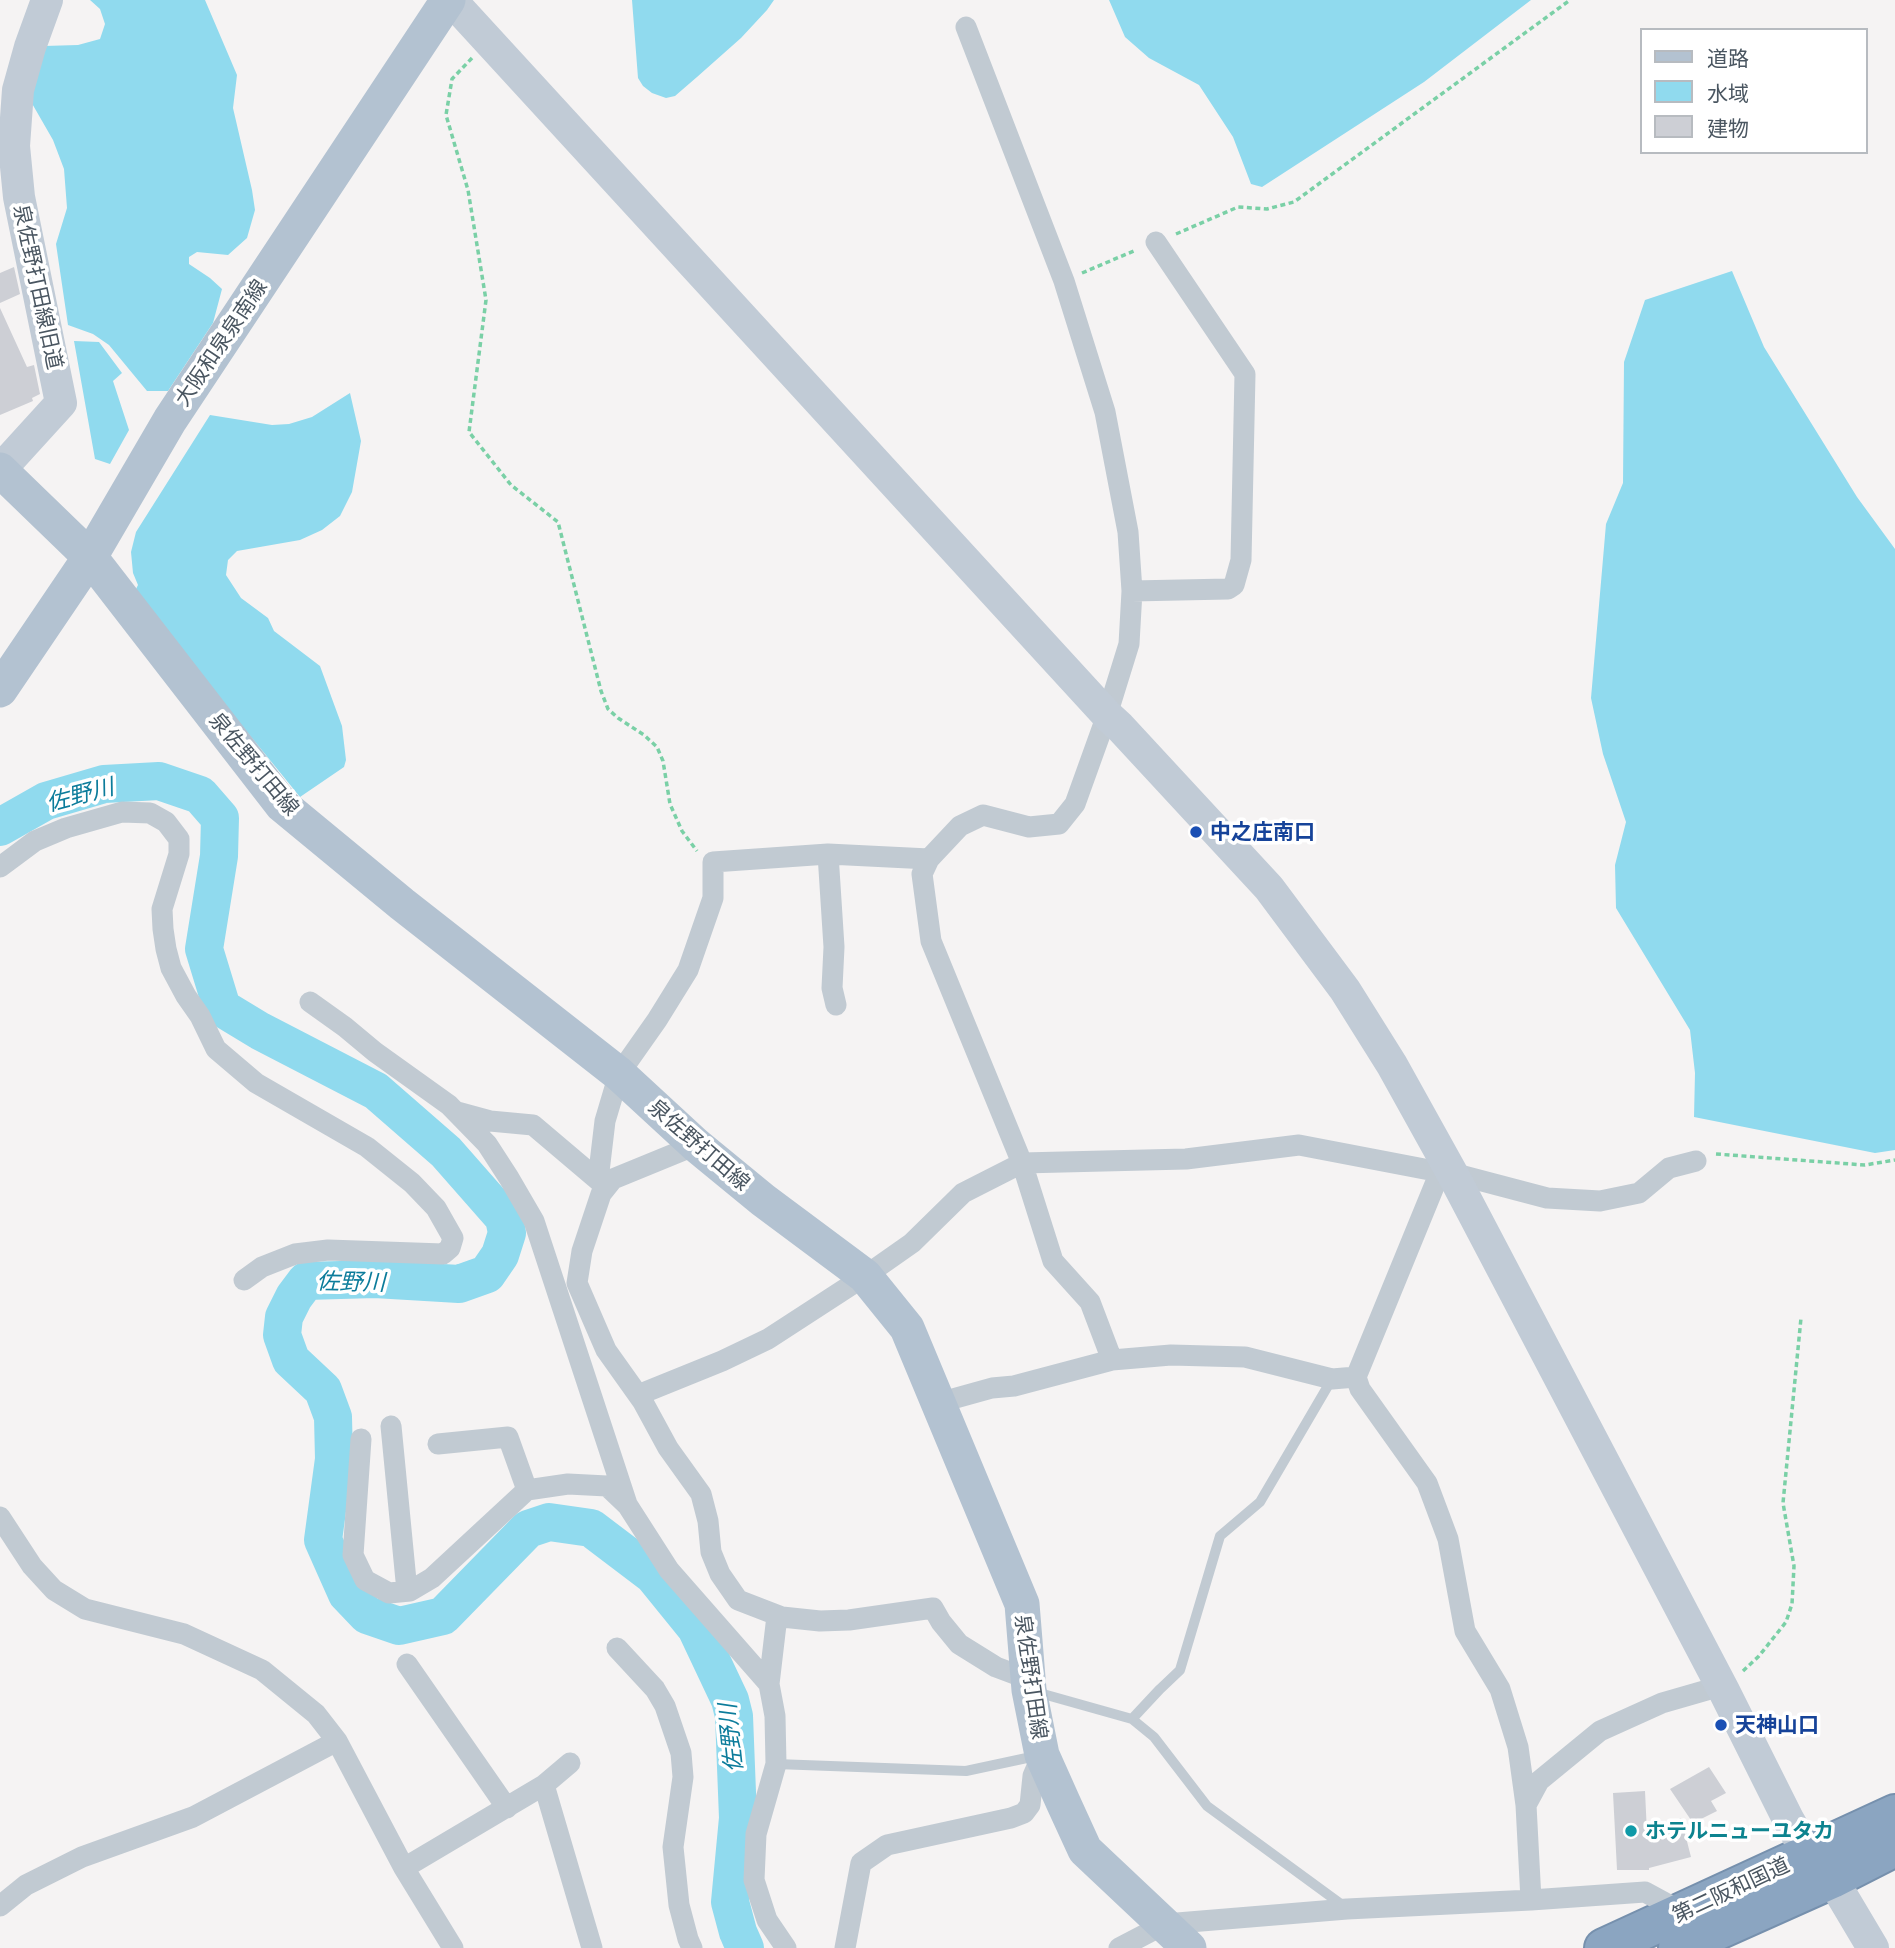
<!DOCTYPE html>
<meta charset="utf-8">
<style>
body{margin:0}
#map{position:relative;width:1895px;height:1948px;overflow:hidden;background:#f5f3f3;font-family:Ubuntu,"Noto Sans JP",sans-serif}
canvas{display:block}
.legend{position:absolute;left:1640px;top:28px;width:228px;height:126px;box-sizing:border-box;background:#fff;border:2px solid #b7bbc0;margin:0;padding:9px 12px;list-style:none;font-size:21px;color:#4a5661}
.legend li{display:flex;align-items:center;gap:14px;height:35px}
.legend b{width:35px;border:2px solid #b7bbc0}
</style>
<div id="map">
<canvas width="1895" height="1948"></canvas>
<ul class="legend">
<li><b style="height:9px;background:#b3c2d1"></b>道路</li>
<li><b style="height:19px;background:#90daee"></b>水域</li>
<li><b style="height:19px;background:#cdcfd5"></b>建物</li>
</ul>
</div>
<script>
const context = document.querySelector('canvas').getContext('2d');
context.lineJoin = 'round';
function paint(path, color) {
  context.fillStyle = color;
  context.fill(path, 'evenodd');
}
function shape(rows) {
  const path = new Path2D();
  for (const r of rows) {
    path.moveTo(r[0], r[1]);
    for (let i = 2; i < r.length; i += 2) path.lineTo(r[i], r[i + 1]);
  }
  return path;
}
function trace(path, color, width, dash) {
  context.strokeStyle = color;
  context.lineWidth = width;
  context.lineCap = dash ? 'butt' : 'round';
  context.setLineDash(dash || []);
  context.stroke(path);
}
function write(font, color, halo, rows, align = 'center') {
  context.font = font + ' Ubuntu,"Noto Sans JP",sans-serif';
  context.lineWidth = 7;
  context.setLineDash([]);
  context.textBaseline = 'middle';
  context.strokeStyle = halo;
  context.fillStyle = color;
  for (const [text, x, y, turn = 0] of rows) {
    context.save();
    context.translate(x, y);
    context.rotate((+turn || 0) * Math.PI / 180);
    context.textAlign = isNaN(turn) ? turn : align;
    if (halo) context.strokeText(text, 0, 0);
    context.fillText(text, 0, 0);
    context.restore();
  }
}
paint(shape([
 [90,0,205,0,237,75,233,108,252,190,255,210,247,238,228,255,197,252,189,257,189,264,210,278,222,289,213,323,168,391,147,391,109,345,93,334,68,325,56,244,67,208,64,169,53,140,30,100,44,46,78,45,100,39,105,24,100,9],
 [632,0,774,0,767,10,741,38,697,77,675,96,666,98,652,93,643,86,638,78],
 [1109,0,1531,0,1424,82,1262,187,1251,184,1233,137,1199,85,1149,58,1125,37],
 [1732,271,1764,347,1857,497,1895,549,1895,1150,1875,1153,1694,1117,1695,1073,1690,1030,1616,908,1615,865,1626,822,1603,754,1591,698,1606,524,1623,483,1624,362,1645,300],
 [74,341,99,342,122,373,113,381,129,430,110,464,95,459],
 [350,393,361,441,352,492,340,516,322,530,300,540,237,551,228,560,226,575,241,598,268,618,274,631,320,666,342,726,346,760,344,767,300,797,134,593,138,585,133,573,131,552,136,532,210,415,272,425,289,424,312,417]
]), '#90daee');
trace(shape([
 [0,827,46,801,104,784,159,781,200,795,220,818,219,856,204,949,222,1008,260,1031,376,1091,446,1152,504,1218,507,1233,500,1255,487,1274,459,1284,375,1279,306,1281,294,1297,284,1317,282,1335,291,1360,323,1390,333,1417,334,1459,323,1540,347,1594,367,1615,399,1626,443,1616,528,1529,549,1522,591,1528,653,1575,696,1628,730,1700,734,1716,738,1818,730,1902,738,1932,745,1948]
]), '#90daee', 38);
paint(shape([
 [14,267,20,294,0,303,0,273],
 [0,308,27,367,34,365,40,394,32,398,33,401,0,415],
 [1709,1767,1726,1793,1711,1801,1717,1811,1693,1823,1670,1789],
 [1645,1791,1647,1833,1681,1818,1691,1857,1649,1868,1649,1870,1617,1870,1613,1793]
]), '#cdcfd5');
const highway = shape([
 [1604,1948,1895,1814],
 [1678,1948,1832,1879,1895,1847]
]);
trace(highway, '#7690ad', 42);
trace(shape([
 [472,58,452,79,446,115,468,190,486,300,469,432,511,485,558,522,601,691,608,709,618,718,644,735,657,747,663,761,670,804,682,831,697,851],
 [1176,234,1238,207,1267,209,1294,202,1570,0],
 [1082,273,1136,250],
 [1716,1154,1865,1165,1895,1160],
 [1743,1671,1759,1656,1786,1622,1792,1604,1794,1566,1783,1503,1801,1318]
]), '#7ad0a6', 3.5, [5, 3.5]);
trace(shape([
 [1036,1692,1132,1719,1154,1737,1207,1806,1345,1907],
 [1132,1719,1160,1689,1180,1670,1220,1536,1260,1502,1332,1379],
 [776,1764,966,1771,1036,1756]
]), '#c1cad2', 10);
trace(shape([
 [1132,591,1228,589,1234,585,1241,560,1245,374,1156,242],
 [828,854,834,947,832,988,836,1005],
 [929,859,922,874,931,941,1022,1163,1186,1159,1299,1145,1440,1172,1448,1167],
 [0,867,35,841,66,828,122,812,150,813,166,822,179,839,179,854,162,909,163,929,166,949,171,968,186,996,200,1016,216,1049,256,1083,367,1147,412,1183,436,1208,453,1238,450,1248,443,1254,328,1250,295,1254,262,1267,244,1280],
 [310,1002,345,1027,375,1052,449,1105,487,1144,509,1178,534,1221,627,1504],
 [457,1112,490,1121,533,1125,605,1186],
 [696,1145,613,1179,601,1194,582,1251,577,1283,606,1350,643,1402,668,1448,701,1494,708,1521,711,1552,720,1574,738,1600,782,1617,820,1621,849,1620,933,1608,941,1622,959,1644,996,1667,1028,1679],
 [1440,1172,1356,1377,1360,1389,1427,1483,1448,1539,1465,1631,1500,1689,1518,1747,1526,1805],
 [1452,1173,1547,1198,1600,1201,1639,1193,1669,1168,1696,1161],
 [598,1180,605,1121,619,1074,657,1020,688,970,713,898,713,862,828,854,929,859,960,826,983,815,1029,827,1059,824,1075,804,1107,715,1129,644,1132,591,1128,532,1105,412,1064,281,966,27],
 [638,1395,722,1361,768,1339,865,1276,912,1243,963,1193,1022,1163,1053,1261,1090,1302,1112,1360],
 [938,1403,992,1388,1014,1386,1112,1360,1171,1355,1245,1357,1332,1379,1356,1377],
 [391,1426,407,1591],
 [361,1439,353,1555,365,1580,389,1593,410,1591,432,1578,527,1490,568,1484,607,1486,628,1506,669,1570,769,1684,775,1716,776,1764,756,1834,754,1880,767,1920,786,1948],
 [438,1444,508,1437,527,1490],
 [0,1517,32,1566,54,1590,85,1609,184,1634,262,1670,316,1714,337,1741,404,1868,453,1948],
 [617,1648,655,1689,665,1706,681,1753,683,1777,673,1847,679,1905,688,1939,692,1948],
 [407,1664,507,1808],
 [769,1684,777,1616],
 [544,1785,592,1948],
 [404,1868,544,1785,570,1763],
 [1531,1900,1645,1892,1682,1912],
 [0,1906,26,1885,82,1857,193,1817,337,1741],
 [845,1948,861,1863,887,1845,1011,1818,1024,1813,1030,1805,1033,1776,1042,1755],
 [1119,1948,1165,1924,1347,1909,1531,1900,1526,1805,1539,1781,1600,1731,1662,1703,1721,1686]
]), '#c1cad2', 21);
trace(shape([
 [451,0,1107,715,1120,727,1269,888,1345,990,1392,1065,1452,1173,1724,1691,1788,1819,1808,1854,1832,1879,1873,1948],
 [0,470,61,403,19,197,14,146,18,90,30,47,47,0]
]), '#c1cbd6', 32);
trace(shape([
 [0,470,90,557,282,805,402,904,619,1074,696,1145,763,1200,865,1276,907,1328,1022,1604,1029,1690,1042,1755,1063,1802,1085,1850,1189,1948],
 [0,690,90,557,170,420,448,0]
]), '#b3c2d1', 35);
trace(highway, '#8ba5c1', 38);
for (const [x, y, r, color] of [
 [1196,832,7,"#1a4fb4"],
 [1721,1725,7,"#1a4fb4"],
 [1631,1831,7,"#0f9aa8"]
]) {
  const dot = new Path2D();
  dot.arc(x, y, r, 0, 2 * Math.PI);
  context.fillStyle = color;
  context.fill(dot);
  trace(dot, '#fff', 2.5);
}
write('21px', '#4a5661', '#fff', [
 ["泉佐野打田線旧道",38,287,78],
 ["大阪和泉泉南線",221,343,-56],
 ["泉佐野打田線",254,764,50],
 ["泉佐野打田線",699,1145,41],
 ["泉佐野打田線",1031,1677,82],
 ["第二阪和国道",1731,1890,-25]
]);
write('bold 21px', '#164399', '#fff', [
 ["中之庄南口",1210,832],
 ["天神山口",1735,1725]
], 'left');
write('bold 21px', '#0d838f', '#fff', [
 ["ホテルニューユタカ",1645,1831]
], 'left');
write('italic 23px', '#0c7c9b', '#fff', [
 ["佐野川",80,795,-15],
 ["佐野川",351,1282,1],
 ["佐野川",731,1738,-96]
]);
</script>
